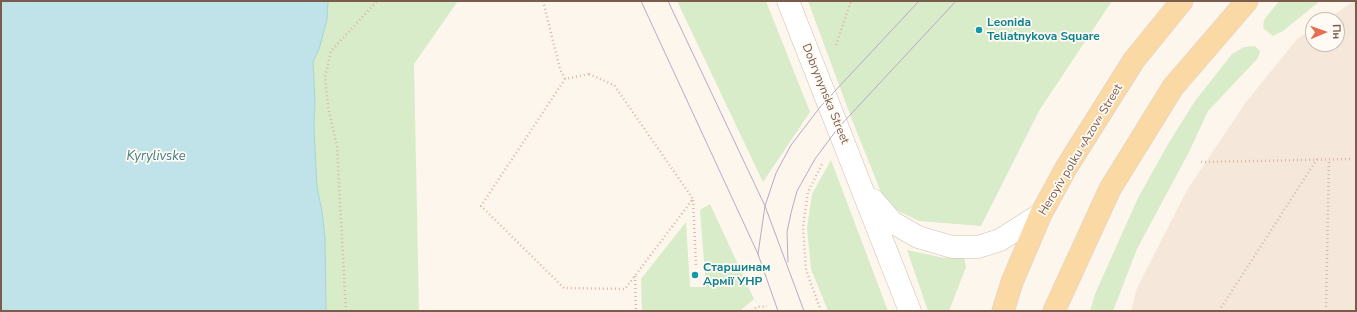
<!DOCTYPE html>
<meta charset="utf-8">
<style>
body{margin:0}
#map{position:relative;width:1357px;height:312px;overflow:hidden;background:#fdf6ec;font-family:"Nunito Sans",sans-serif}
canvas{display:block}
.frame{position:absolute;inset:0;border:2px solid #7a5c4d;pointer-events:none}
.north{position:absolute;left:1305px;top:12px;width:40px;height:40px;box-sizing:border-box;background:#fffaf3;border:1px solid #cabbb1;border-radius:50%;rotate:88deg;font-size:11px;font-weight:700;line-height:16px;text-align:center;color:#7a5c4d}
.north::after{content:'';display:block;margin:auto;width:14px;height:18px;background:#e76f51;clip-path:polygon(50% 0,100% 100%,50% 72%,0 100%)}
</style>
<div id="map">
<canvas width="1357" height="312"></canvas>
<div class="frame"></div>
<div class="north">Пн</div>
</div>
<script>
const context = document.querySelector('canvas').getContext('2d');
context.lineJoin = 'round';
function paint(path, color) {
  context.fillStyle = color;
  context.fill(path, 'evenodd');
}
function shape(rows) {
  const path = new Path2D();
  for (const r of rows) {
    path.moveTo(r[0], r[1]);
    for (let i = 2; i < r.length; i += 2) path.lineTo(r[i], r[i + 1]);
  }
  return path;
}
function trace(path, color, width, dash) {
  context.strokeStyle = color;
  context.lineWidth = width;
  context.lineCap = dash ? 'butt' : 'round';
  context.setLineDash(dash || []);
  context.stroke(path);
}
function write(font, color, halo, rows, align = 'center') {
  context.font = font + ' "Nunito Sans",sans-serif';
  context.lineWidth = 3.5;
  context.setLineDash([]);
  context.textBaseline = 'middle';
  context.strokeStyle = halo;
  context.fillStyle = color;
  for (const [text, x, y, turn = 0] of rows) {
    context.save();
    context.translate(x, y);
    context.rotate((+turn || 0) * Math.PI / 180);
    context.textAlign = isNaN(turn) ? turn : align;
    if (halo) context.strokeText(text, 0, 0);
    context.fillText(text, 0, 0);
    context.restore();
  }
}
paint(shape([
 [1354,1,1356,1,1356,311,1131,311,1137,288,1187,190,1246,102,1298,38,1313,29,1313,44,1337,44,1337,20,1326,20]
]), '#f5e8da');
paint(shape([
 [328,1,458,1,414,64,419,311,326,311,325,238,322,211,317,187,314,128,315,101,313,61,319,49,327,20],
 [677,1,766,1,810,112,763,182],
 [808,1,1112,1,1039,111,981,226,919,221,894,209,883,197,852,120],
 [1279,1,1320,1,1283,31,1273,36,1263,28,1264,20],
 [1255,46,1260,51,1258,58,1208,111,1189,152,1137,249,1113,311,1090,311,1095,294,1138,198,1168,144,1195,101,1232,54,1244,47],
 [831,160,888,311,828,311,811,269,807,228,812,194],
 [710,204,754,299,740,311,642,311,641,279,686,222,690,287,706,287,700,210],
 [907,250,944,258,964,256,966,267,949,311,928,311]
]), '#d8ecc9');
const water = shape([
 [1,1,328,1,327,20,319,49,313,62,315,101,314,128,317,187,322,211,325,238,326,311,1,311,1,1]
]);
paint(water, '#bfe3e8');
trace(water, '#a5d3da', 1);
const minor = shape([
 [788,1,910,311],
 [873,200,892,222,918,237,952,247,978,247,1000,240,1041,214]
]);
const major = shape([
 [1003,311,1012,282,1041,214,1066,168,1134,60,1182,1],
 [1054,311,1110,189,1173,87,1247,1]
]);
trace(minor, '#d1beb0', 23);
trace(major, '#dad1cd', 23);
trace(shape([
 [543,1,560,69,565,79],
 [836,45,851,1],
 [589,74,614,85,693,199,625,289,564,288,481,206,565,79,589,74],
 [1201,162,1353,159],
 [693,200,696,265],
 [635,276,636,311],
 [346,311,337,147,328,106,325,77,331,51,377,1],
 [752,311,757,307,767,306],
 [821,311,806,270,803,227,808,192,822,164],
 [1219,311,1317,159],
 [1326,311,1329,159]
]), '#d9b8a5', 2.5, [1, 3]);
trace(minor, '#fff', 22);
trace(major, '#fbd9a5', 22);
trace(shape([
 [641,1,758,254,778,311],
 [668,1,765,206,804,311],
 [758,254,765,206,776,173,791,145,821,106,919,1],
 [788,262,787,232,791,213,797,191,815,159,838,128,956,1]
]), '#b9a8c9', 1);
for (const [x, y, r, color] of [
 [979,30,4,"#0f9aa8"],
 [695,275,4,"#0f9aa8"]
]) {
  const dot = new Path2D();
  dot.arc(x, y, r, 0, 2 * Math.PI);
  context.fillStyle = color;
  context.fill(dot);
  trace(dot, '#fffaf3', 1.5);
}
write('bold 12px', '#0d838f', '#fffaf3', [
 ["Leonida",987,23],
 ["Teliatnykova Square",987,37],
 ["Старшинам",703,268],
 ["Армії УНР",703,282]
], 'left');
write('12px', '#7a5c4d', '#fffaf3', [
 ["Dobrynynska Street",825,94,68],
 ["Heroyiv polku «Azov» Street",1081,150,-59]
]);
write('italic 13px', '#437c86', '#fffaf3', [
 ["Kyrylivske",156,157]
]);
</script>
